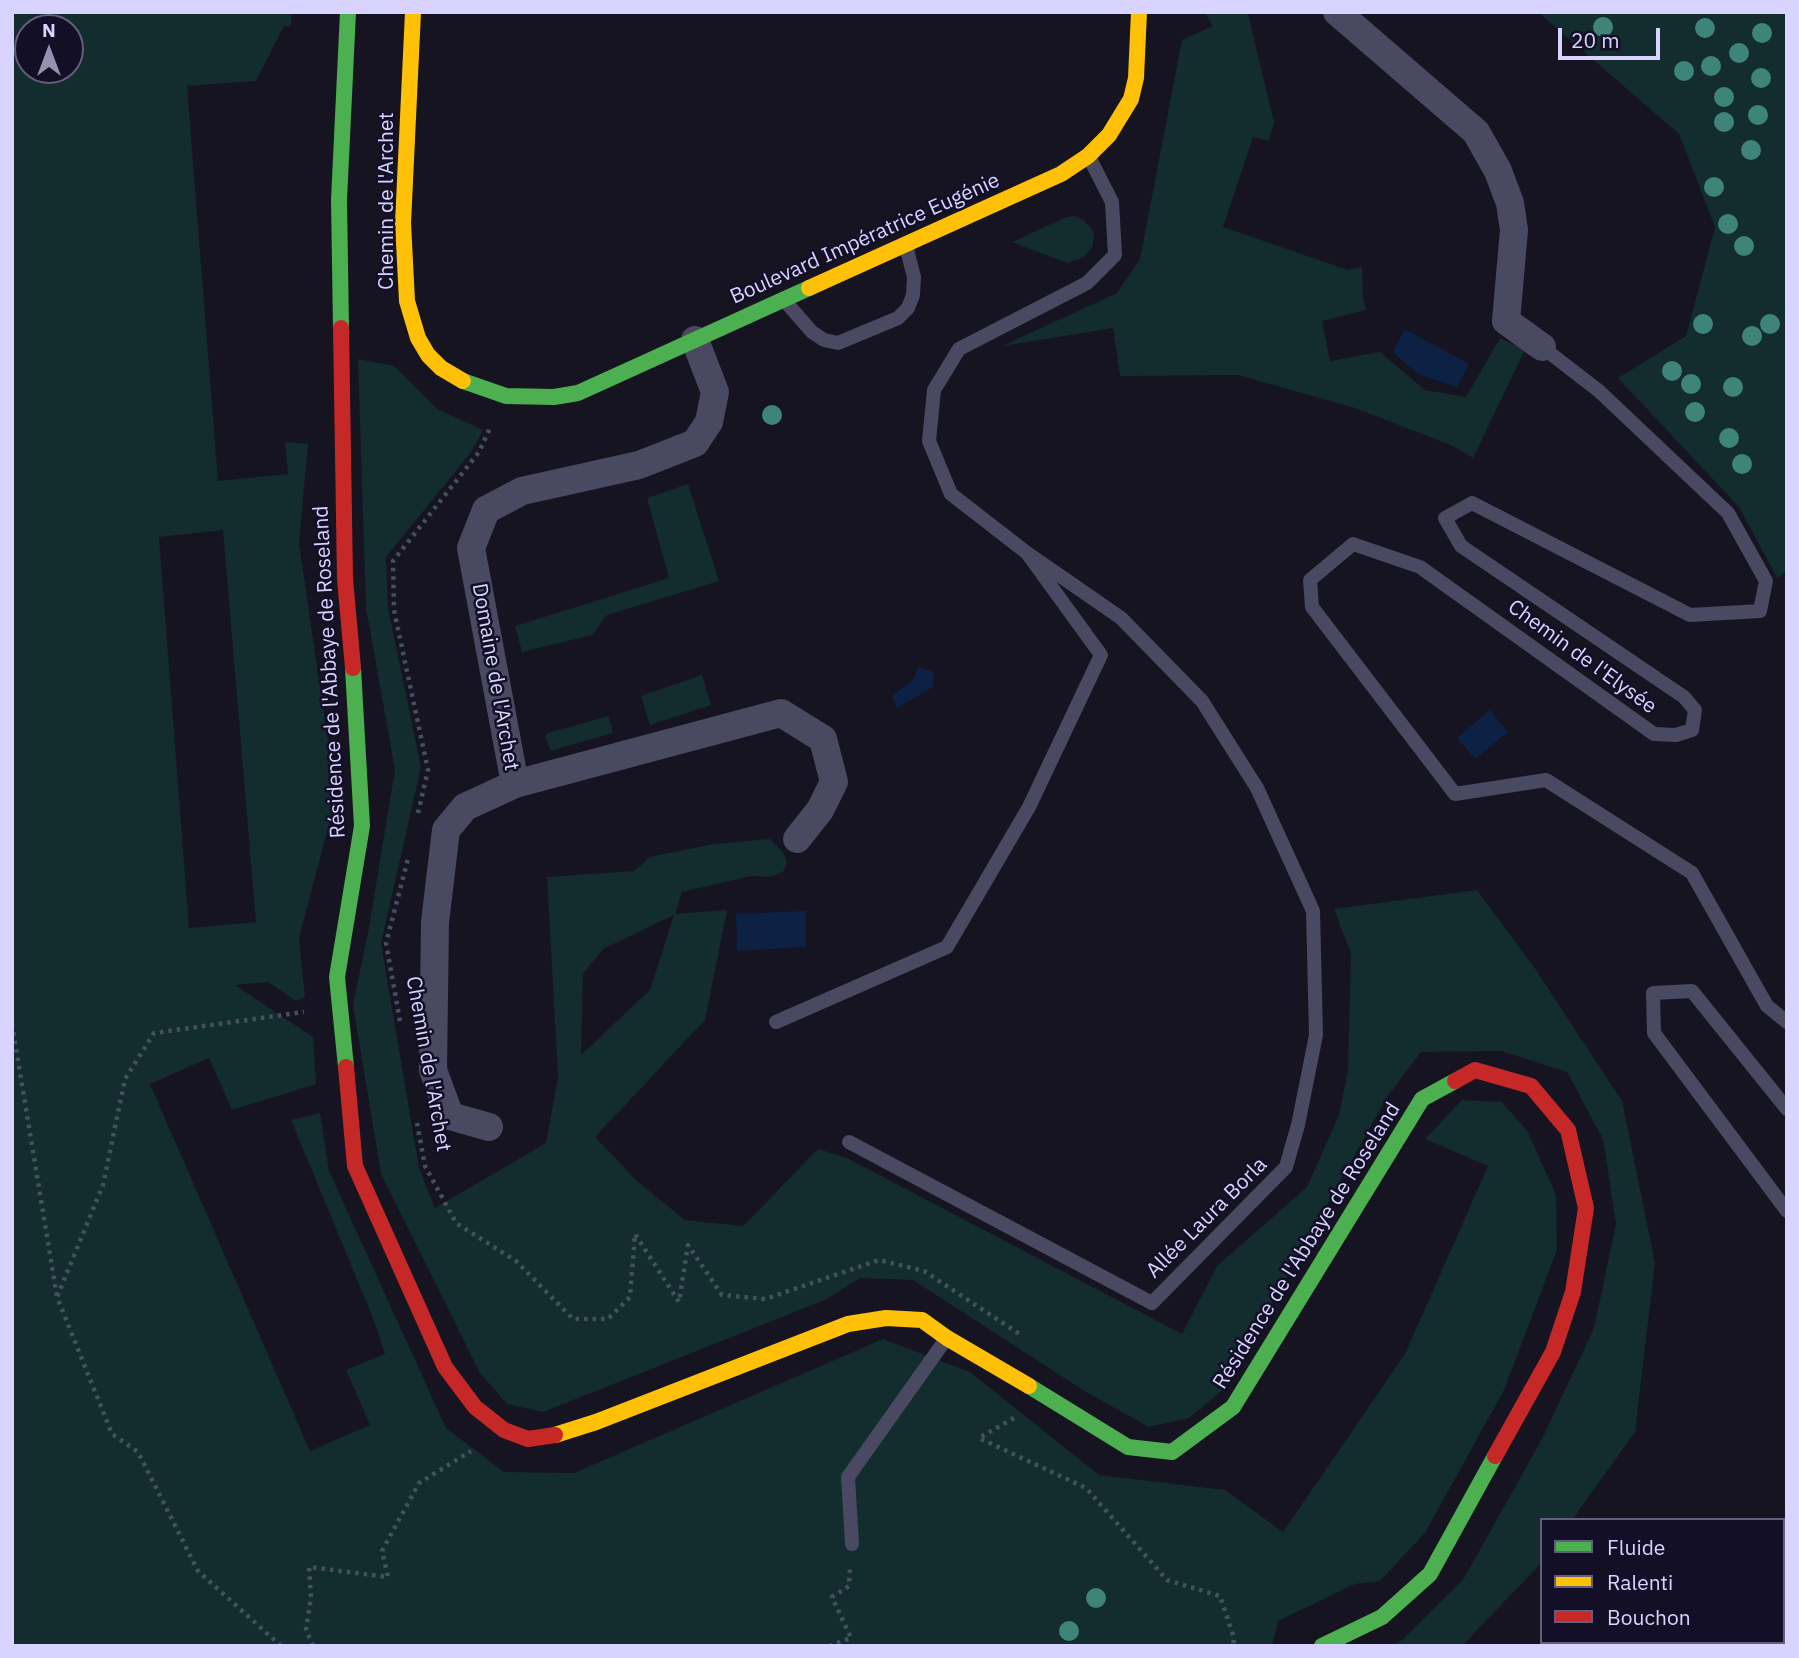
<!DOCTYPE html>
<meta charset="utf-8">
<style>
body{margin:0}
#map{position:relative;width:1799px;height:1658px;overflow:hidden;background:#161421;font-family:"IBM Plex Sans",sans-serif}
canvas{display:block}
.frame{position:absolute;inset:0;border:14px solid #d9d4ff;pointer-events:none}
.legend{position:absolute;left:1540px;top:1518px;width:245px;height:126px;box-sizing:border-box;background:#130f26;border:2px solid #625e7d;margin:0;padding:9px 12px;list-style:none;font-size:21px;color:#d9d4ff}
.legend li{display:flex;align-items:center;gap:14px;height:35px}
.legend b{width:35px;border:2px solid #625e7d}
.north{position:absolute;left:14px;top:14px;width:70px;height:70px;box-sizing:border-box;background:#130f26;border:2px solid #625e7d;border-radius:50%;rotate:0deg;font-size:19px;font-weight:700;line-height:28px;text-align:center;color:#d9d4ff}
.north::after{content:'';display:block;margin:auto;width:24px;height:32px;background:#9591b1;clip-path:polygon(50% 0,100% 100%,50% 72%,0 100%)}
.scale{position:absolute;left:1558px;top:28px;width:102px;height:32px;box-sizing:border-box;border:4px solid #d9d4ff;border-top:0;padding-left:9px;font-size:21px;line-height:24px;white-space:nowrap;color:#d9d4ff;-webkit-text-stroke:5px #130f26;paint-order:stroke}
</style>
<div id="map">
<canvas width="1799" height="1658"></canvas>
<div class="frame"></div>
<ul class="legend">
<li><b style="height:9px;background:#4caf50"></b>Fluide</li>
<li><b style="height:9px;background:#ffc107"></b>Ralenti</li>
<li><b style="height:9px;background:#c62828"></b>Bouchon</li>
</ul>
<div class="north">N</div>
<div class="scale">20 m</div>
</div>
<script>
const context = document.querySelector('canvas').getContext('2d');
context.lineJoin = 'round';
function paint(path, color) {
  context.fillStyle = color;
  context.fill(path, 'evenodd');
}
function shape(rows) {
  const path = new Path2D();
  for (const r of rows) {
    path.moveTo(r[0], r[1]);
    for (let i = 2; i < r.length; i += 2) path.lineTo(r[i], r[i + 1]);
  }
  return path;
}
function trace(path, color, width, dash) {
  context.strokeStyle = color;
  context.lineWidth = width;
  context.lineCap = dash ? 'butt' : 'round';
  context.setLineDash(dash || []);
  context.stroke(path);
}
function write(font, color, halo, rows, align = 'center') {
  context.font = font + ' "IBM Plex Sans",sans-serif';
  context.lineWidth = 5;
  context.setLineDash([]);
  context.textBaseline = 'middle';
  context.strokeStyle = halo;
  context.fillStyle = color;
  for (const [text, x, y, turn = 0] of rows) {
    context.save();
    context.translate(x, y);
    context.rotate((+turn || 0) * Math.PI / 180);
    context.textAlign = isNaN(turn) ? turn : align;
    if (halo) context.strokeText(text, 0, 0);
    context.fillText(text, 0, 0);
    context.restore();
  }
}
paint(shape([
 [12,12,292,12,291,26,284,26,256,81,187,86,218,481,288,474,285,442,308,444,299,543,336,797,299,938,305,997,296,1001,268,982,235,985,313,1037,316,1084,232,1110,209,1058,150,1084,310,1451,370,1425,346,1370,385,1354,373,1318,291,1120,320,1113,329,1171,446,1428,504,1472,574,1473,883,1339,970,1372,1099,1475,1225,1490,1283,1532,1405,1354,1488,1166,1425,1139,1462,1100,1502,1102,1528,1132,1556,1195,1557,1250,1504,1390,1425,1533,1380,1581,1355,1584,1278,1621,1272,1646,12,1646],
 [28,28,70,28,70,70,28,70],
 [223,530,256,922,189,928,159,537],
 [1204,12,1248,14,1274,122,1269,141,1253,137,1223,227,1348,270,1362,267,1363,296,1366,310,1322,321,1330,361,1380,352,1425,390,1466,397,1500,338,1525,350,1473,458,1453,446,1355,408,1238,375,1120,376,1113,328,1002,346,1117,293,1140,259,1182,40,1213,26],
 [1538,12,1787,12,1787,571,1777,578,1739,507,1618,378,1686,336,1715,227,1679,134],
 [1074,216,1084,220,1094,232,1093,246,1084,257,1067,263,1012,242,1064,218],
 [358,359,394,366,437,409,483,430,472,451,386,557,388,608,421,767,381,943,419,1168,435,1208,546,1143,558,1077,547,877,634,871,650,857,714,844,770,839,783,852,787,863,783,872,770,877,751,876,682,892,675,914,727,910,705,1020,595,1137,638,1182,685,1220,743,1226,818,1149,847,1158,1182,1334,1217,1266,1307,1187,1339,1115,1348,1070,1351,954,1334,909,1477,890,1536,970,1622,1101,1655,1263,1635,1432,1572,1520,1542,1520,1542,1562,1462,1646,1392,1646,1402,1640,1463,1580,1543,1437,1594,1328,1616,1224,1603,1139,1567,1072,1501,1051,1421,1052,1387,1097,1225,1388,1189,1418,1149,1427,1086,1392,913,1280,860,1278,825,1300,543,1412,507,1404,480,1373,381,1174,353,1005,368,933,395,770,366,608],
 [674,915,650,990,581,1055,583,974,603,949],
 [688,484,719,581,607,615,592,635,522,652,515,626,669,578,647,498],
 [702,675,711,705,650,725,641,696],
 [609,716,613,733,550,751,545,734]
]), '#132c2d');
paint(shape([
 [1405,329,1469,364,1457,387,1418,374,1393,352],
 [918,667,934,672,933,687,897,708,892,696,913,680],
 [1490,710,1508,732,1475,759,1457,738],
 [806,911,806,947,737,951,736,914]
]), '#0d2144');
trace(shape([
 [418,813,428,770,394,610,393,561,479,452,490,428],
 [400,1021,386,943,408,859],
 [12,1024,57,1297],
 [417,1123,425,1166,456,1223,516,1261,573,1319,608,1319,630,1297,635,1234,679,1302,688,1245,722,1295,765,1299,879,1260,924,1271,1021,1335],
 [1014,1418,979,1438,1086,1488,1167,1580,1220,1596,1234,1638,1233,1646],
 [281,1646,198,1571,138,1452,112,1434,57,1297,103,1185,125,1079,154,1033,304,1012],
 [313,1646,306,1630,311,1597,309,1567,388,1577,382,1551,419,1483,471,1451],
 [829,1646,851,1638,832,1597,849,1586,850,1566]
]), '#44505f', 4.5, [3.5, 5]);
trace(shape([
 [784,300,812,332,824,340,838,343,898,318,908,308,913,295,914,277,906,246],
 [1542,347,1599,391,1728,513,1766,581,1760,611,1690,615,1472,503,1445,518,1461,546,1684,697,1695,710,1692,730,1676,735,1654,734,1420,567,1353,544,1310,580,1312,607,1455,794,1546,780,1692,873,1767,1006,1787,1022],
 [776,1022,947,947,1029,807,1101,655,1027,553,951,494,929,441,934,390,959,349,1087,283,1115,255,1112,202,1089,157],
 [1787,1109,1692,991,1653,993,1654,1033,1787,1211],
 [849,1142,1152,1303,1286,1167,1298,1125,1316,1035,1313,911,1257,788,1202,701,1121,618,1027,553],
 [852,1544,848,1477,946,1339]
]), '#4a4962', 14);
trace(shape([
 [1337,12,1476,132,1498,171,1510,203,1514,230,1506,321,1542,347],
 [695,340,715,392,709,422,695,443,639,465,522,491,486,510,471,548,515,784,781,713,823,739,834,782,820,810,797,839],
 [489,1127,450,1116,433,1070,435,922,446,830,465,807,515,784],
 [1783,1595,1787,1587],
 [1774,1646,1775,1642]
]), '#4a4962', 28);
trace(shape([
 [341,328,339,200,348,12],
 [463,381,506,396,554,397,578,393,809,288],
 [346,1067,337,977,362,826,353,668],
 [1029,1386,1128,1447,1172,1452,1233,1407,1422,1099,1455,1081],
 [1322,1646,1382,1617,1430,1574,1495,1456]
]), '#4caf50', 16);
trace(shape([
 [413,12,403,223,407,301,418,338,428,355,441,368,463,381],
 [809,288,1061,174,1088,156,1109,135,1131,99,1136,78,1139,12],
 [555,1435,596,1422,848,1324,886,1318,922,1320,947,1338,1029,1386]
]), '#ffc107', 16);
trace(shape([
 [341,328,345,579,353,668],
 [346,1067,355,1166,445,1367,475,1407,504,1430,528,1439,555,1435],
 [1455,1081,1475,1070,1531,1086,1568,1130,1586,1208,1573,1292,1553,1352,1495,1456]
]), '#c62828', 16);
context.fillStyle = '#3e8478';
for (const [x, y] of [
 [1603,27],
 [1705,28],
 [1762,33],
 [1739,53],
 [1711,66],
 [1684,71],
 [1761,78],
 [1724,97],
 [1758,115],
 [1724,122],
 [1751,150],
 [1714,187],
 [1728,224],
 [1744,246],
 [1703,324],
 [1770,324],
 [1752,336],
 [1672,371],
 [1691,384],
 [1733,387],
 [1695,412],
 [772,415],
 [1729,438],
 [1742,464],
 [1096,1598],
 [1069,1631]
]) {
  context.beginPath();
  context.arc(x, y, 10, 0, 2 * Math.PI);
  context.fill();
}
write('21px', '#d9d4ff', '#130f26', [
 ["Chemin de l'Archet",387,201,-90],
 ["Boulevard Impératrice Eugénie",865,239,-24],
 ["Chemin de l'Elysée",1582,657,36],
 ["Résidence de l'Abbaye de Roseland",330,672,-93],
 ["Domaine de l'Archet",495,677,80],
 ["Chemin de l'Archet",428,1064,80],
 ["Allée Laura Borla",1207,1218,-45],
 ["Résidence de l'Abbaye de Roseland",1307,1246,-58]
]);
</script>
